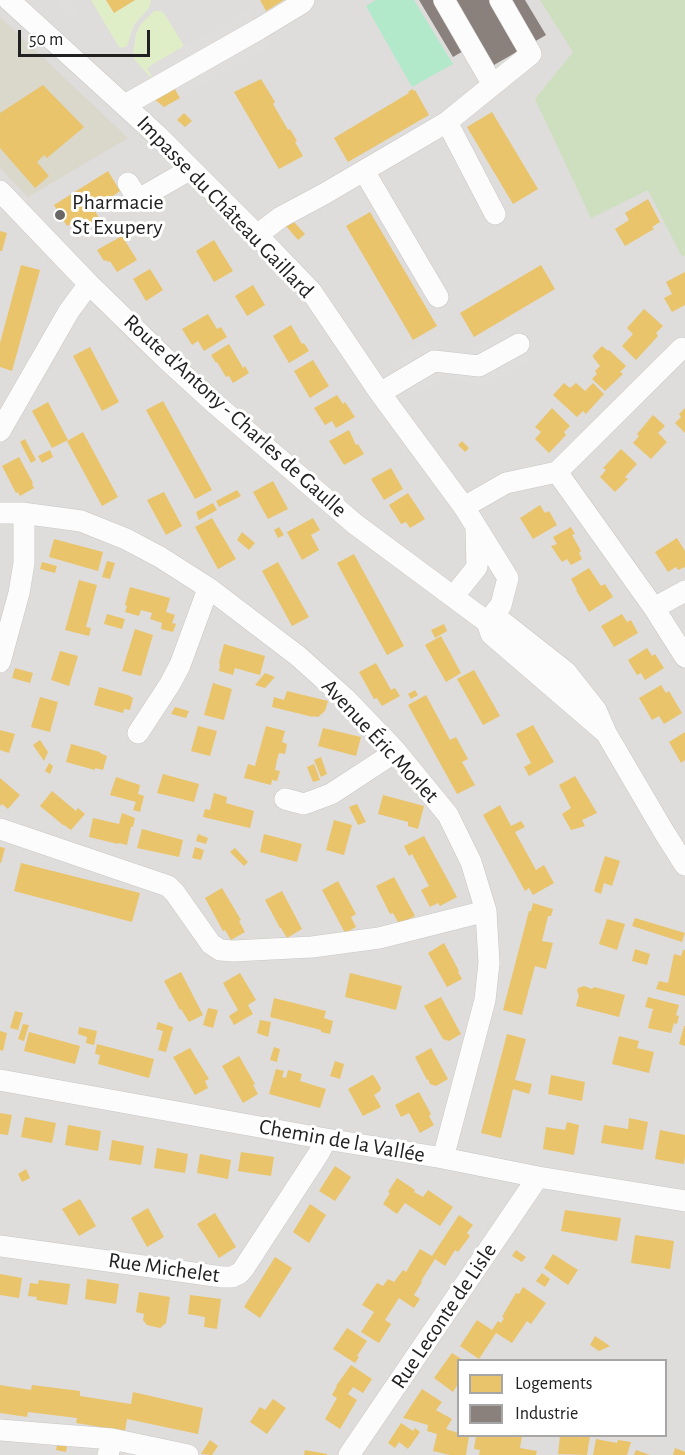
<!DOCTYPE html>
<meta charset="utf-8">
<style>
body{margin:0}
#map{position:relative;width:685px;height:1455px;overflow:hidden;background:#efedea;font-family:"Alegreya Sans",sans-serif}
canvas{display:block}
.legend{position:absolute;left:457px;top:1359px;width:210px;height:78px;box-sizing:border-box;background:#fff;border:2px solid #a6a6a6;margin:0;padding:8px 10px;list-style:none;font-size:18px;color:#212121}
.legend li{display:flex;align-items:center;gap:12px;height:30px}
.legend b{width:30px;border:2px solid #a6a6a6}
.scale{position:absolute;left:18px;top:30px;width:132px;height:27px;box-sizing:border-box;border:3px solid #212121;border-top:0;padding-left:8px;font-size:18px;line-height:21px;white-space:nowrap;color:#212121;-webkit-text-stroke:4px #fff;paint-order:stroke}
</style>
<div id="map">
<canvas width="685" height="1455"></canvas>
<ul class="legend">
<li><b style="height:16px;background:#e9c46a"></b>Logements</li>
<li><b style="height:16px;background:#8a817c"></b>Industrie</li>
</ul>
<div class="scale">50 m</div>
</div>
<script>
const context = document.querySelector('canvas').getContext('2d');
context.lineJoin = 'round';
function paint(path, color) {
  context.fillStyle = color;
  context.fill(path, 'evenodd');
}
function shape(rows) {
  const path = new Path2D();
  for (const r of rows) {
    path.moveTo(r[0], r[1]);
    for (let i = 2; i < r.length; i += 2) path.lineTo(r[i], r[i + 1]);
  }
  return path;
}
function trace(path, color, width, dash) {
  context.strokeStyle = color;
  context.lineWidth = width;
  context.lineCap = dash ? 'butt' : 'round';
  context.setLineDash(dash || []);
  context.stroke(path);
}
function write(font, color, halo, rows, align = 'center') {
  context.font = font + ' "Alegreya Sans",sans-serif';
  context.lineWidth = 6;
  context.setLineDash([]);
  context.textBaseline = 'middle';
  context.strokeStyle = halo;
  context.fillStyle = color;
  for (const [text, x, y, turn = 0] of rows) {
    context.save();
    context.translate(x, y);
    context.rotate((+turn || 0) * Math.PI / 180);
    context.textAlign = isNaN(turn) ? turn : align;
    if (halo) context.strokeText(text, 0, 0);
    context.fillText(text, 0, 0);
    context.restore();
  }
}
paint(shape([
 [0,0,556,0,685,157,685,1455,0,1455],
 [458,1360,666,1360,666,1436,458,1436]
]), '#dedddb');
paint(shape([
 [0,17,128,138,28,197,0,168]
]), '#dad7cb');
paint(shape([
 [91,0,106,0,114,13,135,0,151,0,149,8,134,25,127,46,120,48,116,42],
 [154,11,160,11,164,13,184,46,148,67,152,76,150,77,134,59,133,53,136,34,141,24]
]), '#e0eec7');
paint(shape([
 [540,0,685,0,685,255,682,257,648,190,591,218,535,99,573,52]
]), '#cddfbe');
paint(shape([
 [376,0,414,0,453,64,412,87,366,6]
]), '#b2e9cb');
paint(shape([
 [56,0,72,0,80,13,68,20],
 [248,9,270,46,180,98,173,86,154,79,147,68],
 [509,326,530,361,486,386,445,377,413,396,390,361,426,342,433,354,466,355,473,346,476,346]
]), '#dfdedd');
paint(shape([
 [106,0,135,0,114,13],
 [260,0,284,0,266,11],
 [261,79,275,102,273,104,288,130,290,129,297,141,295,142,303,156,279,169,234,92],
 [43,85,84,127,47,158,44,155,37,162,49,176,35,188,0,148,0,113],
 [173,86,180,98,164,107,153,98],
 [412,89,414,91,415,90,429,115,348,162,334,138,409,93,408,92],
 [492,112,538,189,513,204,467,127],
 [184,113,192,121,185,127,177,120],
 [108,171,120,191,94,209,99,218,86,226,82,219,77,222,76,221,67,226,54,205],
 [648,199,660,222,652,227,654,229,625,246,615,229,629,220,625,213],
 [370,212,437,326,413,340,346,226],
 [293,221,305,234,298,240,286,226],
 [0,231,7,233,2,251,0,251],
 [122,236,137,260,117,272,110,261,108,262,106,260,104,261,97,250],
 [214,240,233,271,214,282,196,251],
 [21,265,40,270,12,371,0,367,0,343],
 [541,265,555,289,474,337,460,313],
 [150,269,163,290,146,301,133,279],
 [685,272,685,305,672,312,664,298,672,294,666,282],
 [253,285,265,305,247,316,235,296],
 [644,309,663,326,656,333,658,336,636,360,622,346,633,334,627,328],
 [208,314,217,329,221,327,227,337,204,351,198,341,192,345,182,329],
 [291,325,302,344,304,343,309,351,289,363,273,336],
 [229,344,243,368,245,366,249,373,233,383,229,376,226,377,217,362,216,363,211,355],
 [602,346,608,351,609,350,626,366,620,372,623,374,605,391,592,379,597,374,595,371,600,366,593,357,593,355],
 [90,347,119,402,102,411,73,356],
 [313,360,329,386,310,398,294,371],
 [564,383,570,388,576,383,585,391,593,383,604,394,586,414,583,411,577,417,553,395],
 [337,395,343,404,345,402,355,417,336,428,332,421,325,425,314,408],
 [163,401,212,490,195,499,146,410],
 [48,402,68,440,52,448,32,411],
 [552,408,570,426,564,432,566,435,549,453,535,439,541,432,535,427],
 [685,408,685,433,675,423,681,417,679,414],
 [653,415,665,426,658,433,667,442,651,459,633,443,639,436,637,434],
 [349,430,356,445,358,444,364,454,344,465,329,441],
 [83,432,118,497,102,506,67,441],
 [25,439,36,460,31,463,20,442],
 [462,441,469,448,465,452,458,445],
 [621,449,637,464,625,477,628,479,615,492,600,477,606,470,603,468],
 [50,450,53,457,42,463,38,456],
 [19,457,33,483,32,484,34,488,20,496,18,492,16,493,2,466],
 [391,468,403,489,384,500,371,479],
 [273,481,288,509,268,519,253,492],
 [237,490,241,496,219,507,216,501],
 [164,492,182,526,166,535,147,500],
 [408,493,425,519,410,528,406,522,401,524,389,505],
 [213,503,217,510,199,520,196,512],
 [540,505,545,513,549,511,557,525,533,539,520,518],
 [212,518,236,559,218,569,195,527],
 [313,518,320,530,311,535,319,550,302,560,287,532],
 [279,527,284,535,278,538,274,530],
 [571,527,575,534,572,535,581,551,579,553,582,559,571,565,567,559,562,562,551,546,557,544,553,537],
 [242,532,255,543,249,550,237,540],
 [677,538,685,551,685,567,678,570,676,567,668,572,655,552],
 [54,539,103,552,98,571,49,557],
 [354,554,404,646,387,655,337,563],
 [107,561,115,563,110,579,102,577],
 [42,562,57,566,55,573,40,569],
 [278,562,309,617,292,626,262,571],
 [589,568,601,586,605,584,613,597,589,612,576,590,577,590,571,579],
 [79,580,97,585,86,627,91,628,89,636,65,630],
 [130,587,170,598,166,612,175,615,172,623,176,624,173,632,161,629,162,623,150,619,152,613,141,610,139,616,125,612,127,606,125,605],
 [107,614,125,619,122,629,104,624],
 [622,614,627,622,631,620,638,633,614,647,601,626],
 [444,624,447,631,435,638,431,630],
 [135,629,153,635,141,676,122,671],
 [441,636,461,673,446,682,425,645],
 [224,644,265,656,260,675,235,668,233,675,219,671,220,664,219,663],
 [647,648,652,656,655,654,664,668,645,680,641,673,637,675,628,660],
 [60,651,78,656,69,686,51,680],
 [376,663,391,690,395,688,400,696,382,706,377,698,374,699,359,672],
 [15,668,33,673,30,683,12,678],
 [474,670,500,716,483,725,457,679],
 [265,673,275,677,265,688,255,685],
 [213,683,232,689,224,720,204,715],
 [661,685,666,693,669,691,682,713,664,724,659,716,652,720,639,698],
 [99,687,128,695,133,698,130,710,124,709,123,713,94,705],
 [415,690,418,695,411,699,408,694],
 [287,691,328,701,325,711,318,717,313,716,313,717,272,707,274,697,284,700],
 [426,695,450,740,456,737,468,759,462,762,475,785,457,794,408,705],
 [40,697,58,702,50,732,31,727],
 [175,707,189,711,186,718,171,714],
 [533,725,554,762,529,776,524,767,531,763,516,734],
 [198,726,217,731,210,756,191,751],
 [266,726,285,731,282,742,287,744,285,754,279,753,277,760,275,770,280,771,277,781,272,780,271,785,244,778,248,764,255,766],
 [323,728,361,737,356,756,318,746],
 [0,730,15,734,9,753,0,750],
 [685,732,685,760,681,763,669,742],
 [40,740,48,752,44,761,33,745],
 [71,744,100,752,100,753,107,756,103,770,95,768,95,770,66,762],
 [321,757,327,774,321,777,314,760],
 [49,763,53,766,50,774,45,771],
 [314,764,320,780,313,782,307,767],
 [163,774,199,784,194,802,157,793],
 [575,776,597,813,582,820,585,826,571,830,562,814,571,808,559,785],
 [116,777,140,785,138,794,144,796,140,812,133,810,136,802,110,795],
 [0,778,20,795,8,809,2,804,0,806],
 [52,791,76,811,78,808,85,814,71,830,64,825,63,825,40,806],
 [214,793,227,797,226,803,254,811,250,828,203,817,205,809,210,810],
 [383,795,424,806,418,829,408,826,408,822,378,814],
 [357,804,366,822,358,825,349,807],
 [500,805,511,826,521,821,525,827,515,832,536,870,544,865,554,883,533,895,529,888,525,891,483,815],
 [122,813,135,818,133,827,131,827,127,845,119,843,118,844,89,837,93,818,119,824],
 [334,820,352,825,344,855,326,850],
 [142,829,183,840,179,857,137,848],
 [198,834,208,838,206,844,196,841],
 [264,834,302,844,297,862,260,852],
 [424,836,457,897,440,906,438,903,430,907,421,890,429,886,412,854,409,856,404,846],
 [0,847,5,848,1,863,0,863],
 [195,847,204,850,201,860,192,858],
 [235,848,248,862,244,866,230,852],
 [605,856,620,861,612,886,604,883,601,894,594,891],
 [21,863,140,893,132,922,14,891],
 [394,877,415,916,399,924,393,913,390,914,376,886],
 [338,881,356,914,351,917,356,927,345,933,322,890],
 [222,888,241,920,239,921,245,932,231,940,225,930,223,931,205,898],
 [282,891,302,929,287,938,281,928,280,928,265,900],
 [533,903,553,909,551,916,548,916,542,941,553,943,546,969,535,966,522,1015,503,1010,529,911,531,911],
 [635,918,685,933,682,942,632,926],
 [607,919,625,924,617,950,599,944],
 [444,943,459,971,458,972,462,979,447,987,428,953],
 [635,949,650,954,647,965,632,961],
 [683,950,685,950,685,996,656,989,659,981,668,983,674,954,681,956],
 [181,972,203,1015,189,1022,181,1009,180,1010,164,981],
 [240,973,256,1000,248,1005,253,1014,234,1025,229,1016,238,1010,223,983],
 [350,973,402,986,396,1010,345,997],
 [584,986,592,989,594,987,625,995,619,1017,576,1006,579,995,577,991,578,988],
 [441,997,461,1034,449,1041,443,1039,424,1006],
 [648,997,679,1005,676,1015,679,1016,677,1024,674,1023,671,1033,648,1028,653,1009,645,1007],
 [274,998,326,1011,324,1018,333,1021,330,1034,321,1032,321,1030,270,1017],
 [208,1008,218,1010,213,1028,203,1025],
 [15,1011,23,1013,18,1030,10,1028],
 [260,1020,271,1022,268,1037,257,1033],
 [158,1022,173,1027,166,1052,158,1050,163,1031,156,1029],
 [23,1024,29,1025,24,1041,18,1039],
 [684,1026,685,1026,685,1046,679,1044],
 [79,1027,97,1031,94,1045,86,1043,87,1037,78,1034],
 [0,1031,7,1033,3,1051,0,1050],
 [29,1032,80,1046,75,1064,24,1051],
 [507,1034,526,1039,515,1080,532,1084,529,1094,513,1089,501,1138,481,1133],
 [619,1036,639,1041,637,1048,654,1052,649,1073,612,1064],
 [97,1044,154,1059,149,1078,98,1064,100,1055,95,1054],
 [274,1047,280,1049,277,1062,270,1060],
 [190,1048,209,1079,205,1081,208,1088,195,1095,173,1057],
 [431,1048,448,1079,436,1086,430,1084,428,1079,427,1080,415,1057],
 [239,1056,255,1084,253,1085,258,1094,243,1103,222,1066],
 [335,1061,344,1064,340,1079,330,1076],
 [276,1069,284,1071,282,1077,286,1078,288,1070,302,1074,300,1081,326,1089,320,1108,269,1094],
 [372,1075,374,1076,381,1088,380,1091,374,1095,381,1107,363,1116,348,1089],
 [551,1075,585,1082,582,1101,548,1094],
 [419,1092,431,1114,429,1116,434,1125,420,1133,409,1113,401,1117,395,1105],
 [0,1113,12,1115,8,1135,0,1134],
 [25,1117,56,1123,52,1143,21,1137],
 [629,1118,648,1122,643,1150,601,1143,604,1125,628,1129],
 [567,1122,579,1125,574,1155,543,1149,546,1127,565,1130],
 [68,1125,101,1131,98,1151,65,1145],
 [660,1130,685,1135,685,1156,684,1164,655,1159],
 [112,1140,144,1146,141,1165,109,1160],
 [157,1148,188,1154,185,1173,154,1168],
 [241,1152,274,1157,271,1176,238,1171],
 [200,1154,231,1160,228,1179,197,1173],
 [335,1166,351,1177,335,1201,319,1191],
 [26,1169,30,1178,22,1182,18,1174],
 [397,1178,415,1190,414,1192,423,1197,428,1190,453,1207,440,1226,405,1203,397,1214,383,1204,390,1193,388,1192],
 [80,1199,96,1226,79,1236,62,1209],
 [310,1204,326,1215,309,1243,293,1232],
 [148,1208,164,1237,147,1247,131,1218],
 [565,1210,621,1218,617,1241,561,1231],
 [215,1213,236,1247,219,1258,197,1224],
 [459,1215,473,1225,467,1233,470,1236,458,1252,455,1250,445,1266,435,1259,421,1281,422,1282,414,1295,420,1299,414,1308,399,1298,385,1320,391,1324,379,1343,361,1332,374,1312,362,1305,377,1283,383,1286,388,1279,394,1282,403,1270,406,1272,420,1249,432,1256],
 [635,1235,674,1241,670,1269,631,1263],
 [516,1250,526,1257,522,1262,512,1256],
 [553,1254,578,1270,568,1285,544,1268],
 [275,1257,292,1268,260,1318,244,1307],
 [542,1273,550,1279,545,1287,536,1281],
 [0,1274,22,1278,19,1298,0,1295],
 [87,1279,119,1284,116,1304,85,1299],
 [39,1280,70,1284,67,1305,36,1300,37,1297,28,1296,30,1283,38,1284],
 [523,1287,546,1303,531,1324,527,1321,512,1343,496,1333,479,1359,460,1346,477,1320,492,1330,498,1321,501,1323,504,1318,502,1317,507,1308,516,1293,519,1294],
 [139,1292,170,1297,166,1323,160,1328,147,1325,143,1320,144,1314,136,1312],
 [190,1295,221,1299,217,1329,204,1327,205,1317,188,1314],
 [347,1328,367,1341,357,1356,359,1357,355,1363,333,1349],
 [595,1336,610,1346,599,1351,590,1345],
 [452,1353,463,1360,458,1360,458,1384,453,1392,434,1378],
 [351,1365,372,1379,363,1393,353,1387,348,1394,357,1400,340,1429,325,1419,337,1398,332,1395,337,1386,336,1386],
 [0,1385,31,1390,32,1385,80,1391,80,1396,131,1404,133,1392,203,1408,198,1434,127,1419,125,1431,76,1423,77,1418,28,1412,27,1417,0,1413],
 [422,1389,442,1402,436,1410,452,1419,446,1429,458,1433,458,1436,469,1436,466,1455,450,1455,433,1451,437,1434,427,1431,428,1425,403,1418],
 [273,1399,286,1408,267,1434,250,1422,260,1407,265,1410],
 [401,1423,413,1431,415,1428,420,1432,408,1449,399,1442,395,1448,388,1443],
 [476,1436,522,1436,520,1448,537,1451,536,1455,479,1455,480,1450,474,1449],
 [560,1436,590,1436,587,1455,558,1454],
 [596,1439,617,1443,618,1440,631,1442,627,1455,593,1455],
 [210,1440,218,1446,212,1455,201,1454],
 [57,1445,67,1446,66,1452,56,1450],
 [675,1448,685,1452,685,1455,673,1455],
 [305,1450,327,1454,327,1455,304,1455],
 [636,1450,650,1455,634,1455]
]), '#e9c46a');
paint(shape([
 [419,0,435,0,465,50,453,57],
 [456,0,490,0,520,50,494,65],
 [509,0,525,0,546,35,534,42]
]), '#8a817c');
const minor = shape([
 [9,0,157,135,257,235,311,291,380,393,464,507,508,578,501,605,487,622],
 [444,0,493,85],
 [125,105,259,29,302,3,304,0],
 [447,122,495,214],
 [364,171,438,297],
 [128,183,136,196,144,196,191,169],
 [0,191,89,284,165,358,212,401,355,524,487,622,491,634,606,733],
 [257,235,281,217,324,194,447,122,531,54,500,0],
 [380,393,434,361,479,366,519,344],
 [0,431,69,311,89,284],
 [557,472,682,348],
 [464,507,506,483,557,472,654,608,685,657],
 [0,513,22,513,81,521,126,539,160,557,210,589,298,656,346,699,394,749,448,815,471,862,486,911,489,963,485,1000,443,1158],
 [453,597,477,567,476,527],
 [654,608,685,591],
 [487,622,500,620,566,672,596,710,606,733,664,832,685,865],
 [0,662,19,593,24,563,24,524,22,513],
 [138,733,170,684,180,665,205,597,210,589],
 [285,799,304,804,331,794,386,758,394,749],
 [0,829,168,886,175,893,211,944,220,950,233,951,312,947,379,938,486,911],
 [0,1080,326,1139,443,1158,538,1177,685,1201],
 [0,1246,222,1277,232,1277,240,1273,244,1268,319,1153,326,1139],
 [0,1430,112,1439,108,1455],
 [112,1439,188,1455],
 [349,1455,538,1177]
]);
trace(minor, '#c8c7c6', 22);
trace(minor, '#fdfcfc', 21);
for (const [x, y, r, color] of [
 [60,215,6,"#696867"]
]) {
  const dot = new Path2D();
  dot.arc(x, y, r, 0, 2 * Math.PI);
  context.fillStyle = color;
  context.fill(dot);
  trace(dot, '#fff', 2);
}
write('22px', '#212121', '#fff', [
 ["Pharmacie",72,202],
 ["St Exupery",72,227]
], 'left');
write('22px', '#212121', '#fff', [
 ["Impasse du Château Gaillard",225,207,46],
 ["Route d'Antony - Charles de Gaulle",235,416,42],
 ["Avenue Éric Morlet",380,741,47],
 ["Chemin de la Vallée",342,1141,10],
 ["Rue Michelet",164,1268,8],
 ["Rue Leconte de Lisle",444,1316,-56]
]);
</script>
